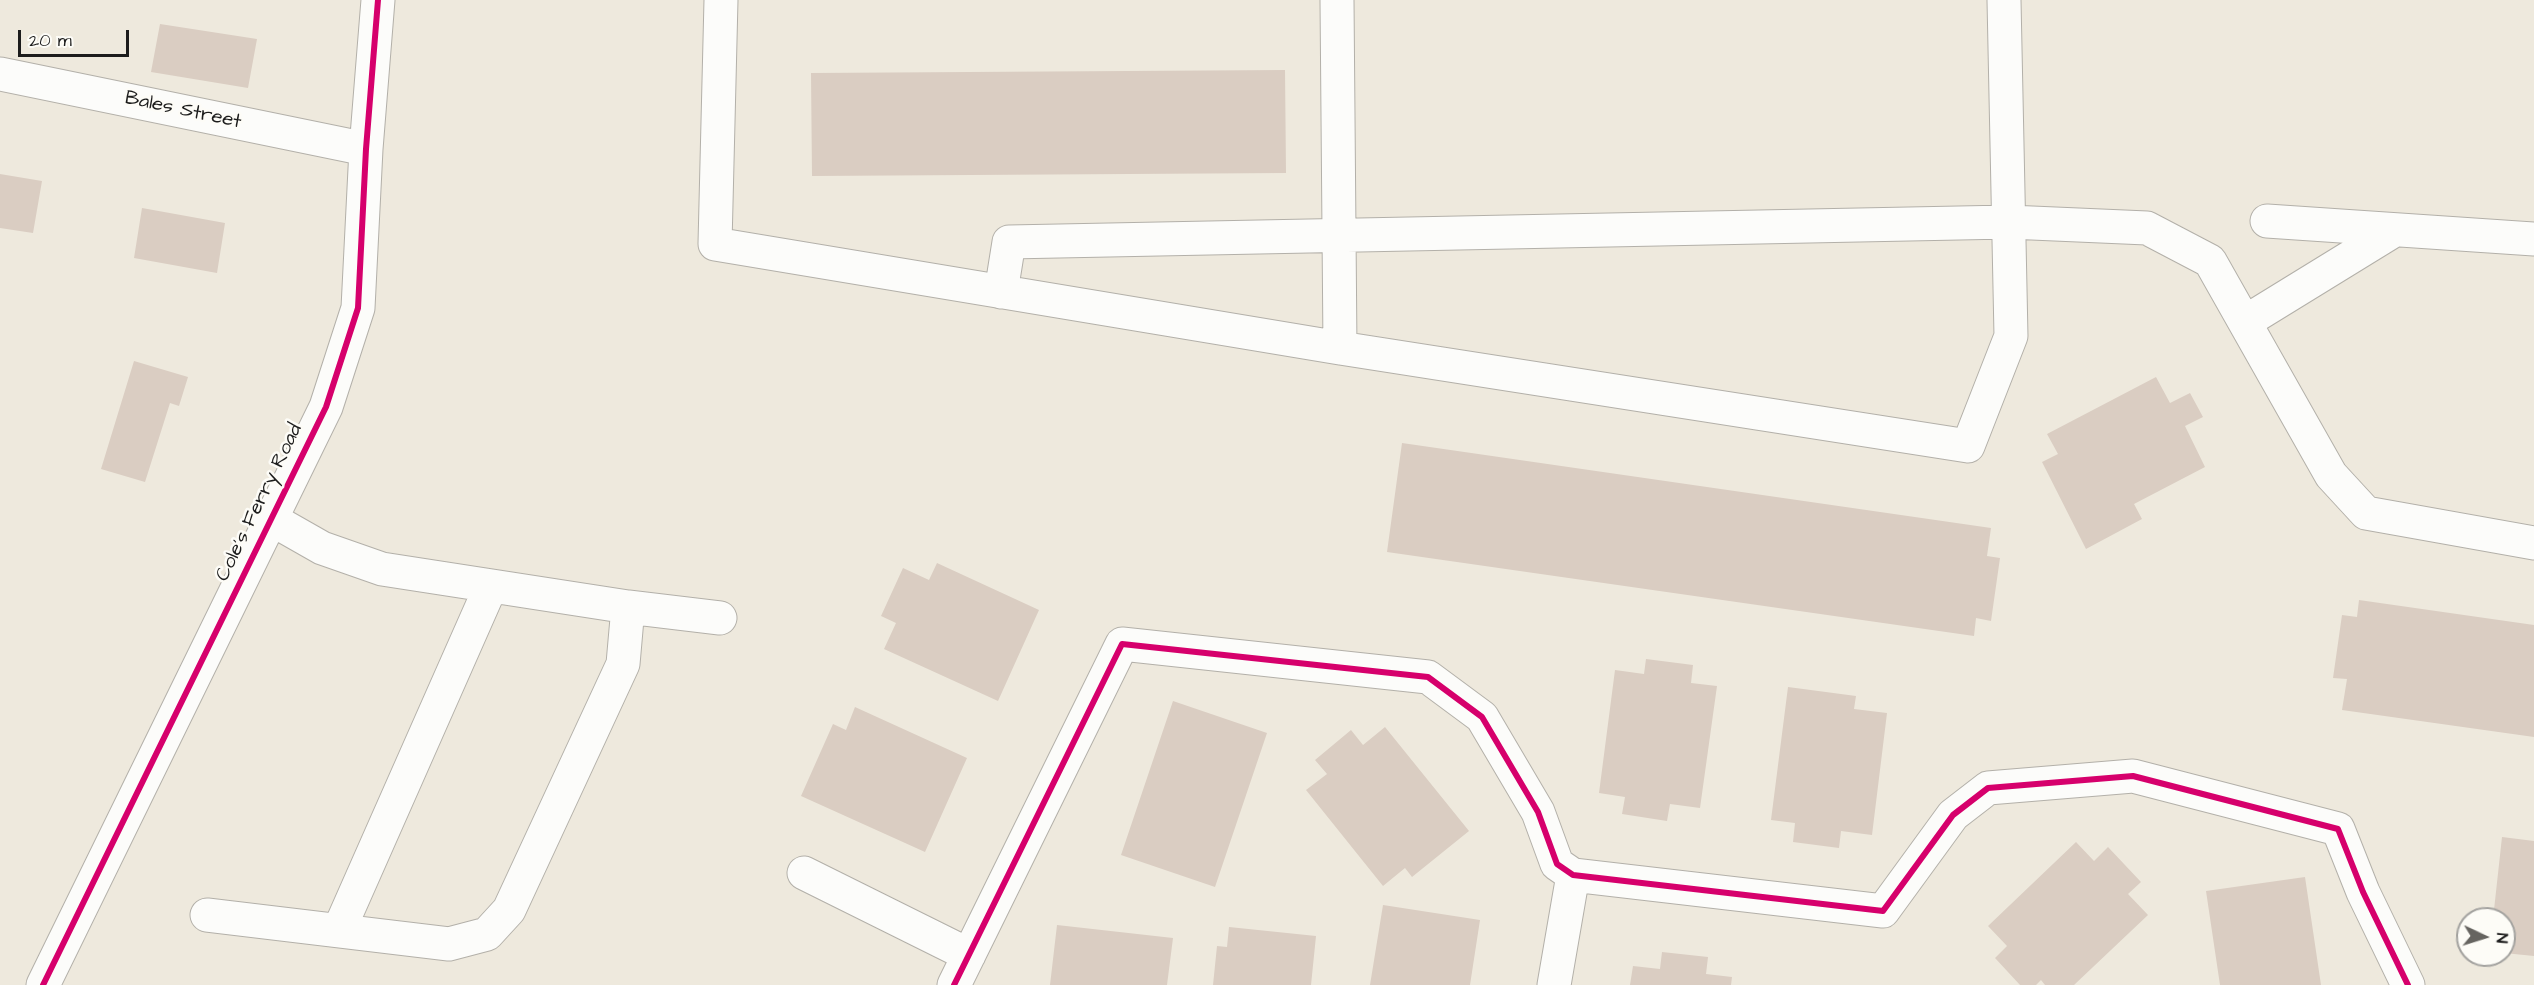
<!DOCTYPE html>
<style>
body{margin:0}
#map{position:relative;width:2534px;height:985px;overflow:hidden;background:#eee9dd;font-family:"Architects Daughter",sans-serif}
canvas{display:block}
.north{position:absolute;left:2456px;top:907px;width:60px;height:60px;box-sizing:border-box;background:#fdfcf7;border:2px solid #a3a29f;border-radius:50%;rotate:94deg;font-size:16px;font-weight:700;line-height:24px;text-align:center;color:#1c1c1c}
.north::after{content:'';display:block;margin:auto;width:21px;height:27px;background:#666460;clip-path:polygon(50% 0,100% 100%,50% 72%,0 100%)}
.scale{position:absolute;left:18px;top:30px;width:111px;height:27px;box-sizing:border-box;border:3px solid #1c1c1c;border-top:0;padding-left:8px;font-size:18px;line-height:21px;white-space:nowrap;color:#1c1c1c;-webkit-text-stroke:4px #fdfcf7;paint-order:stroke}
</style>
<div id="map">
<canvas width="2534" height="985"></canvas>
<div class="north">N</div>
<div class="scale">20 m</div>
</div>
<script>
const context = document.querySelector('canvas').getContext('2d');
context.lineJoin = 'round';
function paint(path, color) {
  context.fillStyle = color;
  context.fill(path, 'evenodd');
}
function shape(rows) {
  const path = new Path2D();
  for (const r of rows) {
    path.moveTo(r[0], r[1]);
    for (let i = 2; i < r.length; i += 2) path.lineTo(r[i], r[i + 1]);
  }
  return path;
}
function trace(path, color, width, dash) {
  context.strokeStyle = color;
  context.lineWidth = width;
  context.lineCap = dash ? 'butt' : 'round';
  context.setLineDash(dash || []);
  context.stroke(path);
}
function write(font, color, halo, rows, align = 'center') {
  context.font = font + ' "Architects Daughter",sans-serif';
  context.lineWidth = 5;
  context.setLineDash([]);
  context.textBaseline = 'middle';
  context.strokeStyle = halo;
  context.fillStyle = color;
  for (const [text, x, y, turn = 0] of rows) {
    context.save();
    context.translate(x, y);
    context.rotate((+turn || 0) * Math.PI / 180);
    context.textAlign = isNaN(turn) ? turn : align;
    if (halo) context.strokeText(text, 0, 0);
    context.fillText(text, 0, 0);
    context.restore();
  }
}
paint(shape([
 [160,24,257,39,248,88,151,72],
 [1285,70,1286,173,812,176,811,73],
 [0,174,42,181,33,233,0,228],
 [142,208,225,223,217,273,134,258],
 [134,361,188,377,179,406,170,403,145,482,101,469],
 [2156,377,2170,403,2190,393,2203,417,2185,426,2205,467,2134,504,2142,519,2086,549,2042,462,2058,454,2047,434],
 [1402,443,1991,528,1987,556,2000,558,1991,621,1976,618,1974,636,1387,552],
 [937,563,1039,610,998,701,884,649,896,623,881,616,903,568,929,580],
 [2359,600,2534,625,2534,737,2342,710,2347,679,2333,678,2342,615,2357,617],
 [1646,659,1693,665,1691,683,1717,686,1700,808,1670,804,1667,821,1622,814,1625,797,1599,793,1615,670,1644,674],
 [1788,687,1856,696,1854,709,1887,713,1872,835,1841,831,1839,848,1793,842,1795,823,1771,820],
 [1173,701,1267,733,1215,887,1121,855],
 [855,707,967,758,925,852,801,796,833,724,846,730],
 [1385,727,1469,831,1412,877,1405,868,1383,886,1306,790,1327,774,1315,760,1351,730,1363,745],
 [2502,837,2534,841,2534,956,2504,953,2504,919,2493,919],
 [2076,842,2094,861,2108,847,2141,882,2128,894,2148,915,2074,985,2045,985,2041,980,2036,985,2020,985,1995,958,2007,946,1988,926],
 [2305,877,2321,985,2220,985,2206,891],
 [1383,905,1480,920,1470,985,1370,985],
 [1057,925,1173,938,1167,985,1050,985],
 [1229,927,1316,936,1311,985,1213,985,1217,946,1227,947],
 [1662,952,1708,957,1706,974,1732,977,1731,985,1630,985,1633,966,1660,969]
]), '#dacdc2');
const minor = shape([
 [721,0,715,244,1340,348],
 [1337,0,1340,348,1968,446,2011,336,2004,0],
 [0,74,366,149],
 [2267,221,2534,239],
 [1001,292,1009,242,2009,222,2147,228,2210,261,2331,475,2366,513,2534,543],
 [2245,322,2393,231],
 [271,519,322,548,382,569,628,607],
 [804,873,969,955],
 [207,915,449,944,487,934,509,910,623,664,628,607,720,618],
 [339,930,491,586],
 [43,985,326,407,358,308,366,149,378,0],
 [954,985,1122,644,1428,677,1482,717,1538,812,1557,864,1573,875,1883,911,1953,815,1988,788,2133,776,2338,829,2363,892,2408,985],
 [1554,985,1573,875]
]);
trace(minor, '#b3b0a9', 35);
trace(minor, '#fcfcfa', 33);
trace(shape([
 [43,985,326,407,358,308,366,149,378,0],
 [954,985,1122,644,1428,677,1482,717,1538,812,1557,864,1573,875,1883,911,1953,815,1988,788,2133,776,2338,829,2363,892,2408,985]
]), '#d6006c', 6);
write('20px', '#1c1c1c', '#fdfcf7', [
 ["Bales Street",183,111,12],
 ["Cole's Ferry Road",260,503,-64]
]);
</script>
